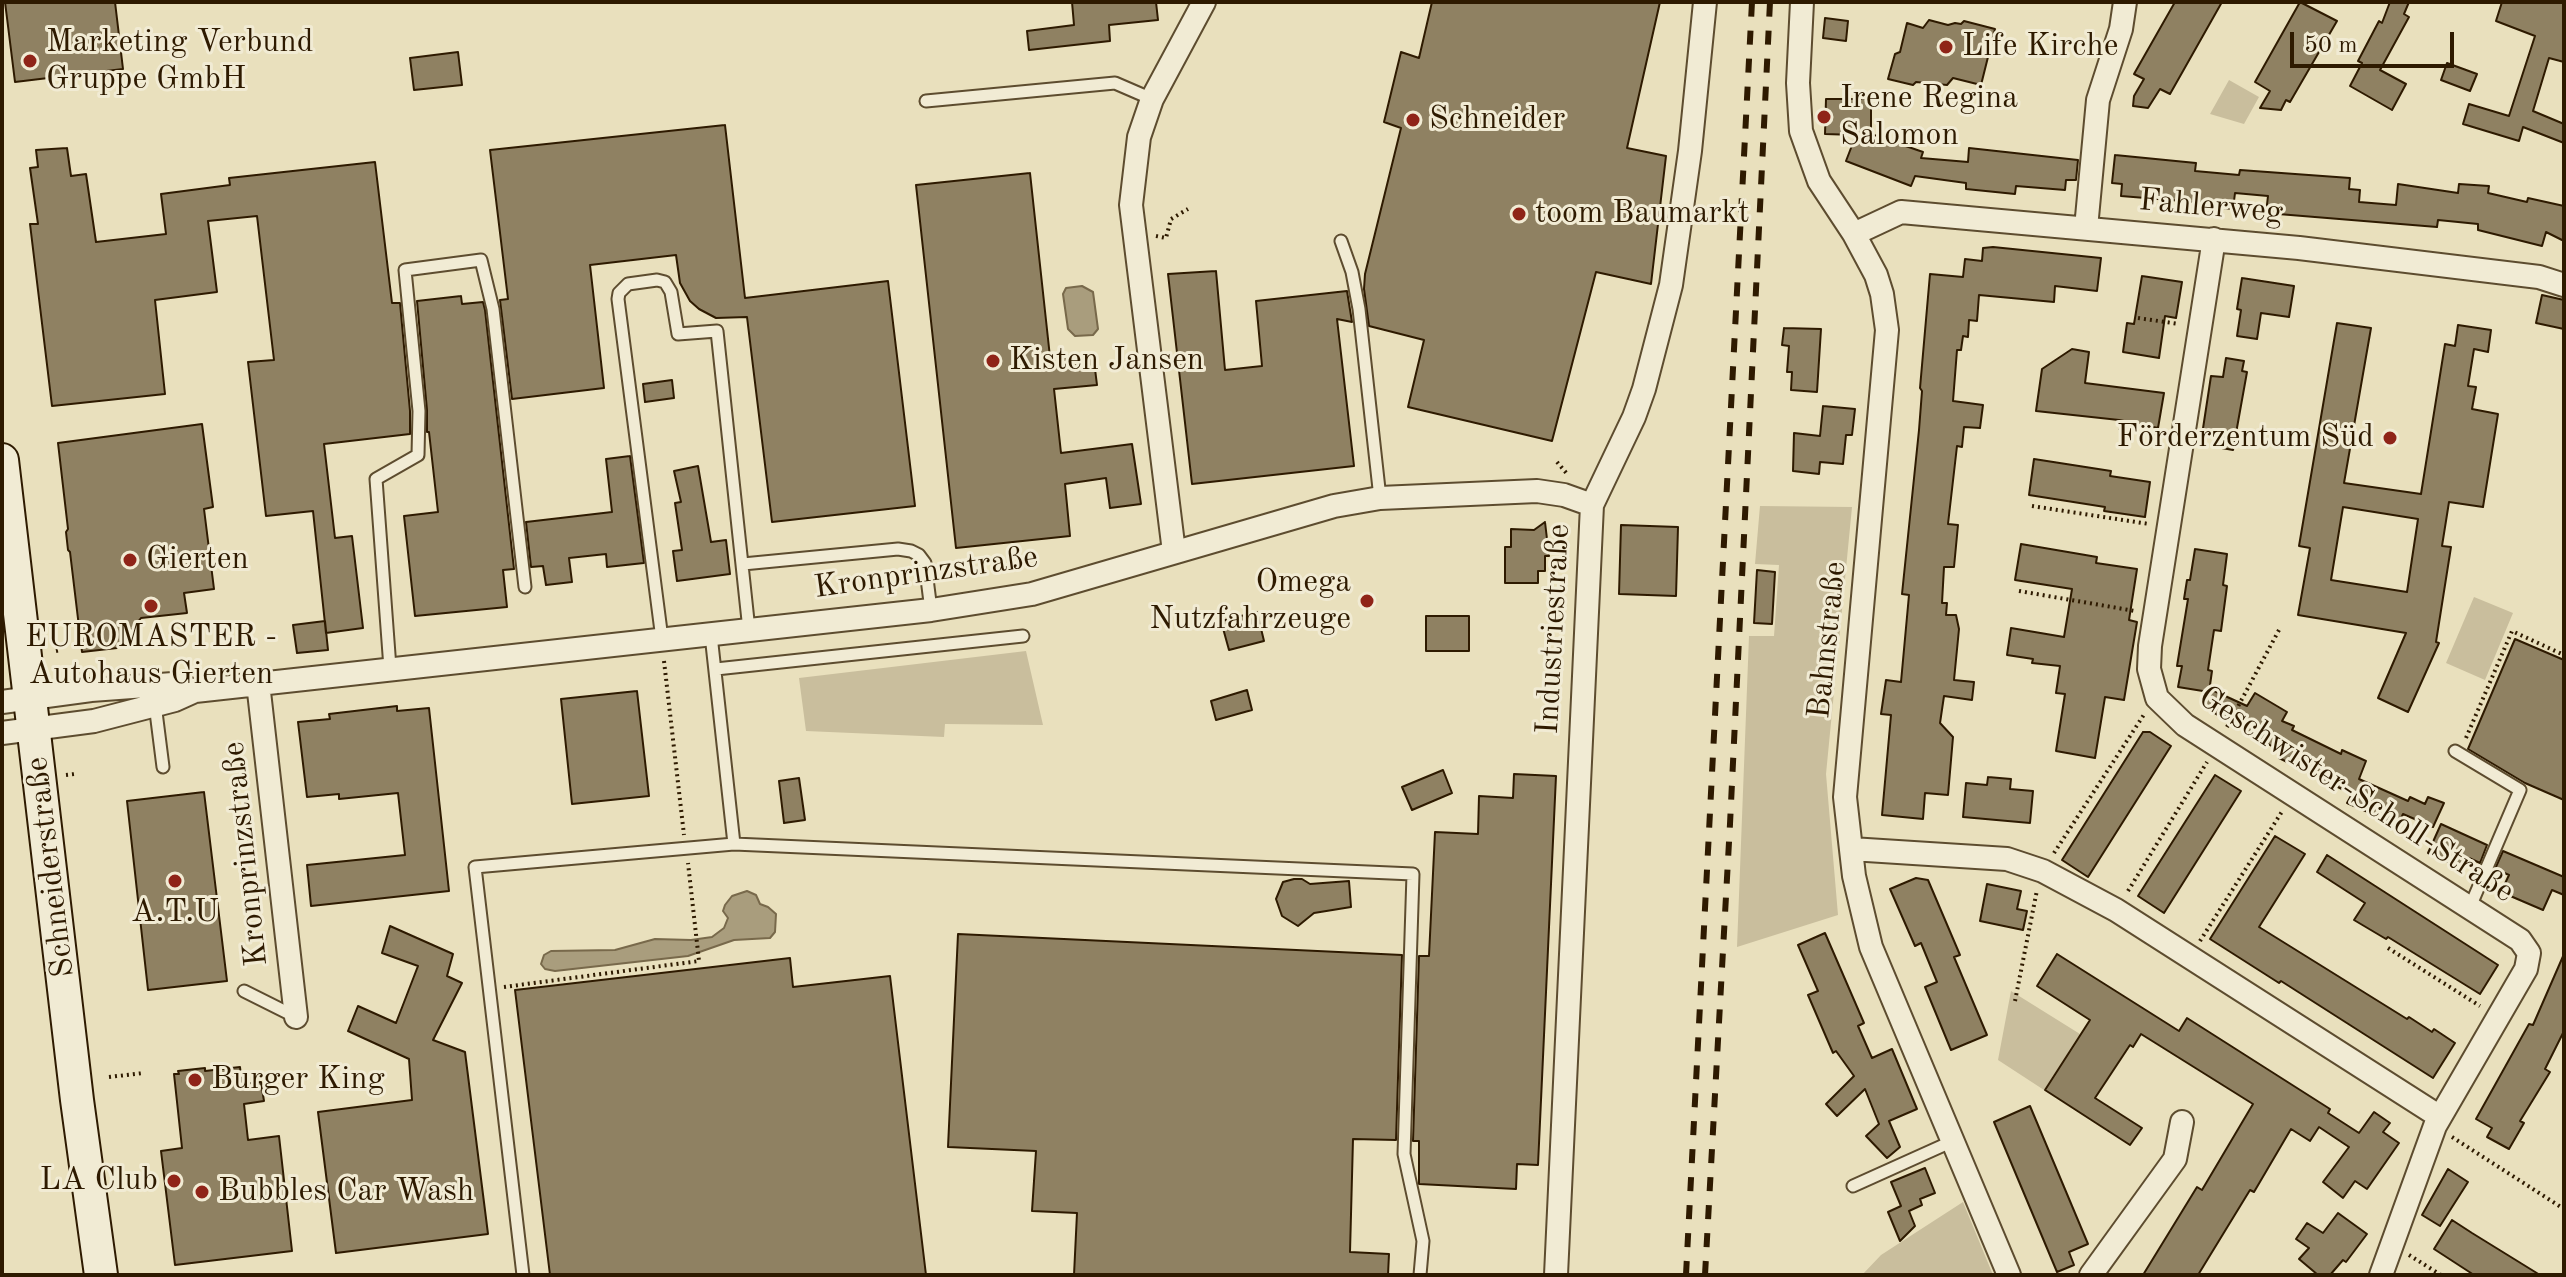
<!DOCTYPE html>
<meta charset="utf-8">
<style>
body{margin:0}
#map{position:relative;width:2566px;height:1277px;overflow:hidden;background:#e9e0bd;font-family:"Old Standard TT",serif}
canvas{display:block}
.frame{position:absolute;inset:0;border:4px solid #2e1a00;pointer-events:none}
.scale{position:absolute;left:2290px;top:32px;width:164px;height:36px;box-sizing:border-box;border:4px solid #2e1a00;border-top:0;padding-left:10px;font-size:24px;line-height:28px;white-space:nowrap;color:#2e1a00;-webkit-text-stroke:6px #f1ebd4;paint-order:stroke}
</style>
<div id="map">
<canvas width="2566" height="1277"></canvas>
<div class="frame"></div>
<div class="scale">50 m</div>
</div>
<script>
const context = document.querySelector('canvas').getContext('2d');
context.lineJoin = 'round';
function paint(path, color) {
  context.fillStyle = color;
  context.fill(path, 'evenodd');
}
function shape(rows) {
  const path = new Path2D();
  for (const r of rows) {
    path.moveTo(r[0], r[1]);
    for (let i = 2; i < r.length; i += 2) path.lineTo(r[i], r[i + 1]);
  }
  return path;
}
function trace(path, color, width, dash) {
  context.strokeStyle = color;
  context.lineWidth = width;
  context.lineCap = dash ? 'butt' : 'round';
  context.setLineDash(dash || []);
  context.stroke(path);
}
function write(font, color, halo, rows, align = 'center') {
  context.font = font + ' "Old Standard TT",serif';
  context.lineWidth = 6;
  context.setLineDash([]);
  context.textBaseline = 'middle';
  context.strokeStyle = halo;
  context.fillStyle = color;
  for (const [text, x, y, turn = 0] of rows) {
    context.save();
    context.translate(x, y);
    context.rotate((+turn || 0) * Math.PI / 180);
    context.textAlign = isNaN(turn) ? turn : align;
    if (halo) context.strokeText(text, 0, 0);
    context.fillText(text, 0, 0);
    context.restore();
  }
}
paint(shape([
 [2229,80,2259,97,2244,124,2210,114],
 [1760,506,1852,507,1826,774,1838,915,1737,947,1749,636,1774,636,1779,565,1755,564],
 [2474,597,2513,613,2485,680,2446,663],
 [1026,651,1043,725,945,724,944,737,806,731,799,678],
 [2011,991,2080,1034,2044,1090,1998,1060],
 [1963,1202,1993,1275,1862,1275,1881,1255]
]), '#c9be9d');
const water = shape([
 [1082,286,1093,292,1098,329,1093,335,1075,336,1068,329,1063,294,1066,288,1082,286],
 [747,891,756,895,760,904,768,907,776,914,775,932,770,938,734,940,688,956,555,971,545,969,541,964,544,955,551,951,615,950,655,939,691,940,712,937,724,928,728,918,723,911,725,905,732,896,747,891]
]);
paint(water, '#a99d7d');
trace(water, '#78694b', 2);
const building = shape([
 [5,2,115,2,123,69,15,82,5,2],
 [1072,2,1156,2,1158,20,1109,25,1110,41,1029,50,1027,31,1074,25,1072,2],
 [1432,2,1660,2,1627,148,1666,156,1651,284,1596,272,1552,441,1408,407,1424,340,1369,326,1364,289,1365,274,1401,128,1384,122,1401,52,1419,58,1432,2],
 [2175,2,2222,2,2170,94,2160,89,2148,108,2133,106,2134,96,2144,79,2134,74,2175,2],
 [2300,2,2337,21,2290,102,2286,100,2281,110,2260,108,2270,91,2255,82,2300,2],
 [2390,2,2409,2,2404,14,2409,17,2380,70,2406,84,2392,110,2350,86,2362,63,2358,61,2379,21,2382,23,2390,2],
 [2502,2,2564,2,2564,62,2549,58,2533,111,2564,124,2564,143,2523,127,2519,141,2463,124,2469,104,2509,116,2535,36,2496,21,2502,2],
 [1825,18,1848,21,1846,41,1823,38,1825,18],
 [1929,20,1948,25,1955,23,1961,24,1964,21,1995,29,1981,85,1953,78,1947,85,1916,82,1913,85,1888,79,1895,54,1900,52,1907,23,1923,28,1929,20],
 [458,52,462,85,414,90,410,58,458,52],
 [2447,63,2477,74,2470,91,2441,80,2447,63],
 [1826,99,1871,99,1871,134,1923,152,1921,158,1968,162,1969,148,2078,160,2076,180,2066,180,2065,190,2016,186,2015,194,1966,189,1966,183,1915,176,1911,186,1846,161,1856,135,1825,134,1826,99],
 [725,125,745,298,888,281,915,506,772,522,747,317,716,318,699,309,690,301,680,283,676,255,590,265,604,388,512,399,500,300,508,299,490,150,725,125],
 [67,148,71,176,86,174,96,242,166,234,161,194,230,185,229,178,375,162,392,303,400,303,410,411,410,434,324,444,335,538,352,536,363,628,326,633,313,511,266,516,248,362,274,360,257,216,208,221,217,292,155,300,165,394,52,406,30,224,38,224,30,168,38,167,36,150,67,148],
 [2115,155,2196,163,2195,171,2239,175,2240,170,2350,178,2349,189,2360,190,2359,202,2396,205,2398,184,2458,193,2459,184,2489,186,2488,193,2527,202,2528,198,2564,206,2564,241,2546,232,2542,246,2478,230,2478,224,2438,220,2437,227,2266,213,2268,196,2235,193,2233,209,2194,205,2194,202,2121,196,2122,184,2112,183,2115,155],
 [1030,173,1050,357,1093,353,1097,385,1054,389,1061,453,1132,444,1141,504,1110,508,1106,478,1065,484,1070,536,956,548,916,185,1030,173],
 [1993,247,2101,258,2097,291,2055,286,2054,302,1979,295,1977,321,1969,320,1968,337,1963,336,1961,350,1957,350,1953,401,1983,405,1980,428,1964,427,1962,447,1957,446,1948,524,1958,525,1954,567,1944,567,1942,603,1947,603,1946,615,1956,615,1959,629,1954,680,1974,682,1972,700,1944,696,1940,723,1953,737,1948,795,1925,793,1923,819,1882,815,1891,715,1881,714,1886,680,1901,682,1909,595,1902,594,1919,430,1922,391,1920,388,1930,274,1963,277,1965,259,1982,261,1983,248,1993,247],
 [1216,271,1225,370,1262,366,1256,301,1347,291,1352,322,1337,319,1354,466,1192,484,1168,274,1216,271],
 [2142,276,2182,282,2176,318,2165,316,2159,358,2123,352,2127,323,2134,324,2142,276],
 [2242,278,2294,286,2289,317,2261,313,2257,339,2237,336,2241,310,2237,309,2242,278],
 [2542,295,2564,300,2564,329,2536,323,2542,295],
 [461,296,462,304,483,302,485,310,514,569,503,570,507,607,415,616,404,516,438,512,429,432,427,432,427,410,417,301,461,296],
 [2337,323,2371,328,2344,483,2421,494,2445,344,2455,346,2458,325,2491,330,2488,352,2474,349,2468,386,2476,387,2472,409,2498,414,2483,507,2449,502,2442,546,2451,547,2436,642,2439,643,2408,712,2378,698,2406,633,2298,615,2310,548,2299,546,2337,323],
 [2343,507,2418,519,2407,592,2331,580,2343,507],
 [1784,328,1821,329,1817,392,1791,390,1792,372,1787,372,1789,346,1782,345,1784,328],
 [2072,349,2089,352,2085,383,2164,393,2158,428,2119,420,2036,411,2042,369,2072,349],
 [2226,358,2244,361,2242,371,2247,372,2233,450,2216,447,2217,438,2202,435,2211,376,2223,377,2226,358],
 [672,380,674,398,645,402,643,384,672,380],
 [1823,406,1855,409,1852,435,1846,435,1843,464,1820,462,1819,474,1793,471,1794,433,1820,436,1823,406],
 [202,424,213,507,204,509,214,589,184,593,187,613,141,618,117,648,82,652,70,552,68,550,66,532,68,529,58,443,202,424],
 [630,456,644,563,607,567,606,554,569,558,572,582,546,585,543,566,531,567,526,522,612,512,606,459,630,456],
 [2034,459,2111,471,2110,476,2150,482,2145,517,2104,511,2105,507,2029,495,2034,459],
 [698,466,711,542,726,540,730,574,677,581,673,551,682,550,675,503,681,502,674,471,698,466],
 [1545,522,1549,556,1545,556,1545,571,1538,571,1538,583,1505,583,1505,547,1511,547,1511,529,1534,530,1545,522],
 [1621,525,1678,527,1676,596,1619,594,1621,525],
 [2021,544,2097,557,2096,563,2137,569,2129,620,2137,622,2124,700,2105,697,2095,758,2056,751,2065,694,2056,693,2060,666,2032,663,2033,659,2007,655,2011,628,2064,637,2072,589,2015,580,2021,544],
 [2195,549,2227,554,2223,585,2227,586,2221,631,2214,630,2208,670,2212,671,2209,692,2178,687,2182,666,2177,666,2188,599,2184,599,2187,580,2190,580,2195,549],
 [1757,570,1775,572,1772,624,1754,623,1757,570],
 [1257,612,1264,641,1229,650,1221,621,1257,612],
 [1426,616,1469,616,1469,651,1426,651,1426,616],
 [325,621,328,650,297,653,293,625,325,621],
 [2515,639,2564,660,2564,800,2525,783,2468,749,2515,639],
 [1247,690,1252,710,1216,720,1211,701,1247,690],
 [2212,690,2247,706,2255,693,2287,712,2282,721,2294,726,2292,730,2341,754,2342,750,2366,761,2359,779,2408,801,2410,797,2425,804,2428,797,2444,803,2433,827,2403,814,2398,825,2347,803,2352,794,2279,758,2282,752,2202,706,2212,690],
 [637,691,649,796,572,804,561,699,637,691],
 [397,706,397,711,429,708,449,891,311,906,307,865,405,855,398,793,339,799,339,794,307,797,298,722,330,719,329,714,397,706],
 [2143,732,2150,732,2171,746,2088,877,2062,860,2143,732],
 [1443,770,1452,793,1412,810,1402,787,1443,770],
 [1514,774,1556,776,1538,1165,1517,1164,1516,1189,1419,1184,1419,1141,1413,1141,1419,956,1429,956,1435,832,1478,834,1479,796,1513,798,1514,774],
 [2215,775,2241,791,2164,913,2138,896,2215,775],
 [1988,777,2011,779,2010,789,2033,791,2030,823,1963,817,1966,783,1987,785,1988,777],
 [799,778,805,820,784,823,779,781,799,778],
 [204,792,227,981,148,990,127,801,204,792],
 [2441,824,2487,845,2480,863,2469,858,2464,869,2428,853,2441,824],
 [2275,836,2305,854,2259,927,2407,1019,2409,1017,2432,1032,2434,1029,2455,1043,2433,1078,2281,981,2279,983,2210,939,2275,836],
 [2503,851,2564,877,2564,895,2552,890,2543,910,2501,892,2509,875,2495,869,2503,851],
 [2327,855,2498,965,2480,994,2388,937,2386,939,2354,920,2365,903,2317,872,2327,855],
 [1916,878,1928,880,1960,955,1954,957,1987,1035,1951,1050,1925,987,1937,982,1921,943,1915,946,1890,889,1916,878],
 [1294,879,1302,879,1310,884,1349,881,1351,907,1314,913,1298,926,1282,916,1276,899,1283,882,1294,879],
 [1987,884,2021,891,2017,909,2027,911,2023,930,1980,921,1987,884],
 [390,926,453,954,447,976,462,983,433,1040,465,1052,488,1234,336,1253,318,1112,412,1100,409,1059,348,1031,358,1006,396,1023,418,966,382,953,390,926],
 [1825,933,1864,1023,1858,1026,1872,1058,1892,1049,1917,1109,1889,1121,1900,1147,1887,1158,1866,1136,1879,1124,1865,1089,1837,1116,1826,1104,1854,1076,1836,1051,1833,1053,1808,995,1818,991,1798,945,1825,933],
 [958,934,1402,955,1396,1140,1353,1139,1350,1252,1389,1254,1388,1275,1074,1275,1077,1213,1032,1211,1036,1151,948,1147,958,934],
 [2057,954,2179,1031,2187,1018,2330,1109,2328,1113,2359,1133,2374,1112,2390,1123,2383,1132,2399,1143,2367,1189,2355,1181,2343,1198,2323,1182,2349,1147,2319,1127,2310,1141,2291,1129,2254,1192,2250,1190,2198,1275,2143,1275,2197,1187,2202,1190,2253,1104,2141,1034,2133,1047,2130,1045,2095,1098,2142,1128,2130,1145,2045,1090,2090,1020,2037,986,2057,954],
 [2564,954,2564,1031,2545,1069,2550,1072,2520,1121,2524,1123,2509,1149,2487,1137,2492,1128,2476,1119,2529,1024,2533,1025,2564,954],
 [790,958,793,987,890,976,926,1275,550,1275,515,990,790,958],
 [240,1067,242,1084,261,1082,264,1101,244,1104,248,1140,279,1136,292,1251,175,1265,161,1151,182,1148,174,1074,179,1074,178,1071,205,1068,205,1071,240,1067],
 [2030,1106,2088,1244,2069,1252,2074,1265,2057,1272,1994,1122,2030,1106],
 [1925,1168,1935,1193,1920,1199,1922,1205,1909,1211,1915,1226,1900,1241,1888,1212,1901,1206,1891,1182,1925,1168],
 [2448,1169,2468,1182,2440,1226,2422,1215,2448,1169],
 [2338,1213,2367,1234,2346,1262,2343,1260,2330,1275,2318,1275,2299,1259,2309,1248,2296,1239,2307,1223,2323,1233,2338,1213],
 [2452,1220,2472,1233,2540,1275,2474,1275,2434,1249,2452,1220]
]);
paint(building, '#8f8162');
trace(building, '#2e1a00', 2);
const service = shape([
 [926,101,1115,83,1152,99],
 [1341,241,1352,272,1359,309,1380,498],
 [743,564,898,549,911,551,919,555,925,563,931,610],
 [711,635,734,844],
 [662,639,618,299,619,293,628,284,657,280,665,282,671,292,678,334,717,331,749,630],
 [390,668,376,479,418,455,419,411,405,270,481,260,493,309,525,587],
 [716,669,1023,636],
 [155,704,163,767],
 [2455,751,2520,790,2470,907],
 [244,991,296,1017],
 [1853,1186,1953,1141],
 [523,1275,475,867,734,844,1413,874,1404,1154,1423,1241,1420,1275]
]);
const minor = shape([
 [1802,2,1798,83,1801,131,1819,181,1854,234,1876,275,1882,294,1887,330,1845,797,1854,876,1871,947,2009,1275],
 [2086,228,2098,100,2121,29,2125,2],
 [1854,234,1901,212,2299,248,2539,277,2564,285],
 [2214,239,2150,646,2149,669,2157,698,2185,725,2520,940,2529,953,2526,969,2435,1126,2381,1275],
 [1174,552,1131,205,1139,137,1152,99,1204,2],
 [258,683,296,1017],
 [2,702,91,690,173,684,195,691],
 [2,733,94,721,175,700,195,691,931,610,1032,594,1334,506,1380,498,1537,491,1564,495,1592,505],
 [1851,849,2007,859,2043,871,2116,910,2440,1117],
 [1556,1275,1592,505,1634,417,1644,389,1671,285,1690,151,1705,2],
 [2091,1275,2175,1159,2182,1122]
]);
const secondary = shape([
 [2,460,77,1100,101,1275]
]);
trace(service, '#5d4c2f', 15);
trace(minor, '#5d4c2f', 26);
trace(secondary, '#2e1a00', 36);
trace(shape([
 [1156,236,1166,238,1171,219,1188,209],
 [2138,318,2179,324],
 [2119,428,2164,436],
 [1557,462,1568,475],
 [2032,506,2149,524],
 [2019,591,2135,611],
 [56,651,61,650],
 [664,661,684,835],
 [2227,727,2279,630],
 [2466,738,2512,631,2564,655],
 [66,775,75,774],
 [2054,853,2145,713],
 [2128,891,2207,762],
 [2200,941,2283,810],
 [2388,948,2480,1006],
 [504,987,699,961,688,863],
 [2015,1001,2037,890],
 [109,1077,144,1073],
 [2452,1137,2564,1209],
 [2409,1255,2441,1275]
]), '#2e1a00', 4, [2, 4]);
trace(service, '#f1ebd4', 11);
trace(minor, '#f1ebd4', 22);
trace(secondary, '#f1ebd4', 32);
trace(shape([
 [1686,1275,1752,2],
 [1705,1275,1730,824,1770,2]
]), '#2e1a00', 6, [14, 14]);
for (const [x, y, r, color] of [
 [1946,47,8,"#8f2418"],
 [30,61,8,"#8f2418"],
 [1824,117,8,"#8f2418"],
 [1413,120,8,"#8f2418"],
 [1519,214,8,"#8f2418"],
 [993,361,8,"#8f2418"],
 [2390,438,8,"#8f2418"],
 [130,560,8,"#8f2418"],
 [1367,601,8,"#8f2418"],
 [151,606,8,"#8f2418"],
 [175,881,8,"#8f2418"],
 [195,1080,8,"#8f2418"],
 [174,1181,8,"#8f2418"],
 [202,1192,8,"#8f2418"]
]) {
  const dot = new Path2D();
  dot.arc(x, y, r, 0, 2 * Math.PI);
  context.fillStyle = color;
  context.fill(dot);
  trace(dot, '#f1ebd4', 3);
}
write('32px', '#2e1a00', '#f1ebd4', [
 ["Marketing Verbund",46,43],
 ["Gruppe GmbH",46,80],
 ["Life Kirche",1962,47],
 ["Irene Regina",1840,99],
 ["Salomon",1840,136],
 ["Schneider",1429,120],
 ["toom Baumarkt",1535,214],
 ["Kisten Jansen",1009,361],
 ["Förderzentum Süd",2374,438,"right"],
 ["Gierten",146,560],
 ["Omega",1351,583,"right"],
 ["Nutzfahrzeuge",1351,620,"right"],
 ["EUROMASTER -",151,638,"center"],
 ["Autohaus Gierten",151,675,"center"],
 ["A.T.U",175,913,"center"],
 ["Burger King",211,1080],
 ["LA Club",158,1181,"right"],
 ["Bubbles Car Wash",218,1192]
], 'left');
write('32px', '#2e1a00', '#f1ebd4', [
 ["Fahlerweg",2211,207,5],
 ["Kronprinzstraße",926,573,-8],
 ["Industriestraße",1554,629,-87],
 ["Bahnstraße",1828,640,-84],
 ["Geschwister-Scholl-Straße",2356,795,33],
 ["Kronprinzstraße",246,854,-96],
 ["Schneiderstraße",51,867,-97]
]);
</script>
